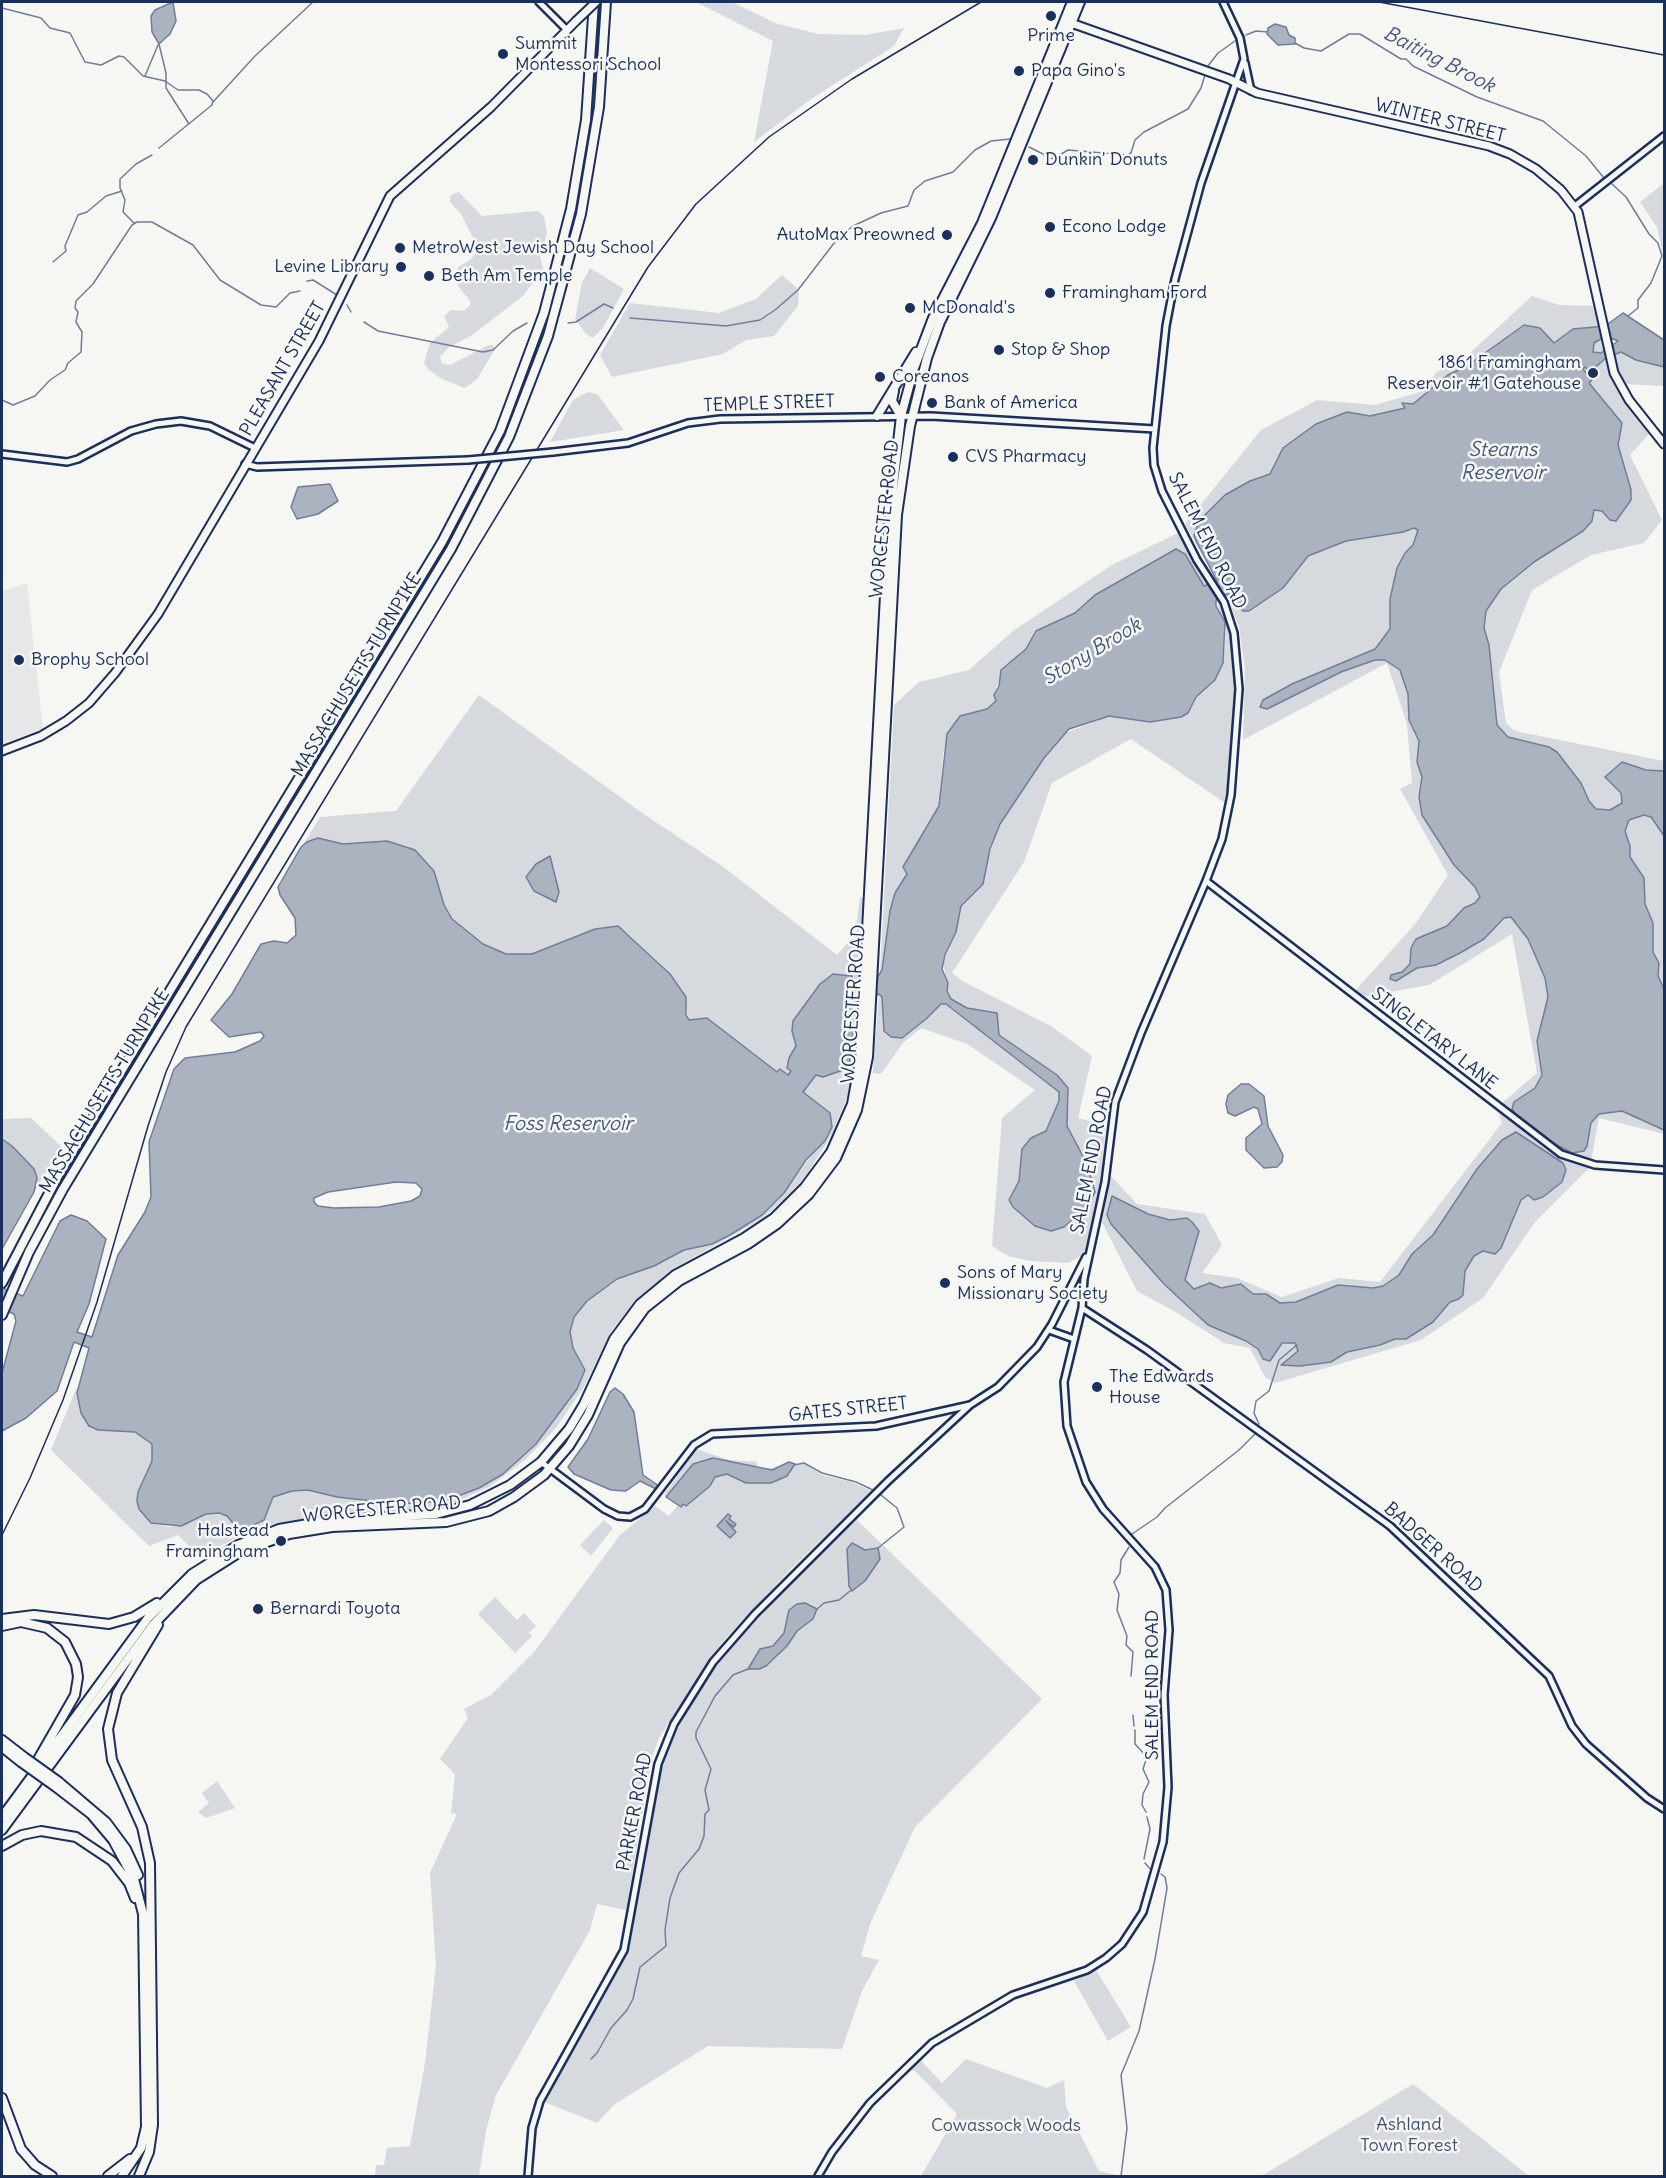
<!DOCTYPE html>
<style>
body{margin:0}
#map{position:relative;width:1666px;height:2178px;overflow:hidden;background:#f6f6f2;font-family:Delius,sans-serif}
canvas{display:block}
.frame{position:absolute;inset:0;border:3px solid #1b2f5e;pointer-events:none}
</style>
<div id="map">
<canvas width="1666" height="2178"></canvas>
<div class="frame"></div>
</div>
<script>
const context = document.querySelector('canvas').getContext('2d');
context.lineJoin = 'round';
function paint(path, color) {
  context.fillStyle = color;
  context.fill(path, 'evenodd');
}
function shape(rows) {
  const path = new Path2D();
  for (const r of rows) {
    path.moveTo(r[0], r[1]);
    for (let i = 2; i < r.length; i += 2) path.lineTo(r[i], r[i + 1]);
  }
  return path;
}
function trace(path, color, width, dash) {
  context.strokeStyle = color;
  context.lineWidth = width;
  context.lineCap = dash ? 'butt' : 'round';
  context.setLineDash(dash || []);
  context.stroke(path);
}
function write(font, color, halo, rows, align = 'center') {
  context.font = font + ' Delius,sans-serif';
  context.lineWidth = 5;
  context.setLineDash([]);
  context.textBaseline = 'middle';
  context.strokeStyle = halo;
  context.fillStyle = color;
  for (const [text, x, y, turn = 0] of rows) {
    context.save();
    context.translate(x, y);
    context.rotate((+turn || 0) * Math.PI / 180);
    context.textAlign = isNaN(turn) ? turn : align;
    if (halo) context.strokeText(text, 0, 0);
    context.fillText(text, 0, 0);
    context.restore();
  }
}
paint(shape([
 [27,583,43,728,2,745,2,591]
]), '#e6e7e7');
paint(shape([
 [696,2,732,2,775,23,818,34,866,35,904,28,894,46,811,99,754,142,773,41],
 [1664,183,1664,258,1657,227,1640,202],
 [459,192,482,216,538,211,544,216,547,233,540,256,543,268,523,296,472,335,448,348,440,357,442,363,450,365,489,345,493,345,495,349,477,379,465,388,440,378,428,369,424,363,430,343,449,327,444,316,451,310,464,311,470,305,470,301,458,286,455,274,458,267,470,260,479,250,461,214,450,202,451,195],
 [590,268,624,289,603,328,593,338,586,334,575,319,582,283],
 [782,275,799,290,798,306,774,336,746,340,723,354,612,377,600,355,630,303,719,313,756,299],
 [1532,296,1559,305,1595,306,1610,376,1620,394,1649,434,1630,455,1662,520,1644,543,1591,555,1532,590,1499,672,1506,723,1515,731,1664,761,1664,1134,1599,1118,1591,1161,1557,1147,1501,1104,1537,1073,1512,934,1429,985,1362,997,1355,991,1416,923,1448,875,1400,789,1412,783,1407,724,1387,663,1243,740,1245,668,1239,627,1228,598,1185,524,1261,430,1317,400,1375,405,1420,392,1437,372,1468,355],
 [1622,352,1636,360,1664,367,1664,386,1623,384,1613,355],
 [588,392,597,394,624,430,550,442,573,400],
 [1178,533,1208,586,1202,583,1183,551,1169,553,1160,560,1149,563,1122,582,1103,590,1075,613,1036,631,1026,649,1017,659,1004,666,994,695,996,700,988,709,960,716,951,727,943,753,939,806,903,867,907,874,895,893,887,926,884,964,880,974,894,705,919,682,969,670,1013,631,1112,565],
 [1216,600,1230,626,1236,677,1231,762,1225,803,1131,739,1052,783,1024,862,952,973,964,982,1051,1026,1092,1056,1078,1118,1106,1125,1099,1188,1086,1249,1083,1255,1068,1263,1030,1261,1008,1256,992,1246,1002,1118,1035,1090,967,1044,921,1028,903,1043,881,1074,873,1073,879,994,882,997,884,1031,902,1038,926,1019,941,1004,946,1004,1059,1092,1059,1101,1046,1131,1026,1142,1020,1163,1019,1181,1011,1195,1010,1203,1019,1213,1051,1231,1064,1227,1081,1214,1095,1192,1091,1175,1067,1126,1069,1095,1057,1075,999,1035,997,1013,967,1008,951,999,947,991,948,983,943,964,956,932,961,906,989,856,1000,824,1044,758,1065,733,1109,716,1150,722,1191,708,1196,697,1215,680,1225,651,1226,629],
 [479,695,645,815,722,866,837,955,849,941,854,941,860,897,864,898,858,991,854,990,854,978,841,974,815,990,797,1016,796,1046,790,1055,787,1067,791,1071,788,1075,777,1072,707,1018,689,1020,683,991,666,969,627,933,602,927,532,954,506,954,483,944,452,919,444,905,431,866,415,850,387,841,343,844,318,838,303,845,320,817,396,811],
 [857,1011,853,1070,847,1097,831,1136,805,1177,784,1200,760,1220,675,1268,638,1298,612,1330,584,1387,556,1428,525,1460,489,1487,456,1502,424,1509,330,1514,278,1523,243,1535,199,1556,178,1535,149,1546,51,1450,77,1387,85,1419,92,1429,135,1432,152,1444,152,1461,138,1492,137,1504,151,1523,169,1527,181,1526,210,1513,227,1516,237,1528,254,1525,261,1523,266,1515,273,1497,286,1492,308,1490,337,1497,398,1504,445,1501,479,1488,503,1474,536,1444,577,1389,584,1367,573,1348,570,1332,574,1317,587,1301,618,1279,654,1266,684,1250,712,1244,730,1235,762,1215,784,1193,812,1155,830,1113,803,1092,816,1075,827,1076,849,1068,851,1032],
 [1498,1112,1557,1156,1589,1168,1535,1222,1483,1298,1421,1340,1275,1383,1265,1377,1250,1348,1224,1343,1174,1311,1137,1291,1102,1222,1111,1176,1137,1204,1205,1214,1222,1245,1202,1273,1237,1278,1282,1297,1339,1278,1380,1282,1502,1123],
 [31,1118,62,1147,34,1192,37,1183,28,1164,12,1146,2,1139,2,1119],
 [696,1449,730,1460,757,1462,758,1470,804,1464,822,1475,851,1482,871,1491,790,1570,726,1638,705,1665,659,1738,652,1757,626,1910,597,1904,590,1930,496,2095,486,2130,479,2176,375,2176,376,2165,384,2165,387,2148,410,2146,425,2063,436,1966,430,1873,457,1814,451,1813,455,1774,440,1759,468,1718,464,1709,491,1695,535,1651,620,1535,655,1506,669,1516,678,1505,664,1495],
 [604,1520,613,1528,591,1556,580,1545],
 [857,1520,1042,1699,915,1827,870,1924,861,1956,879,1960,862,1991,842,2049,708,2046,615,2104,597,2123,544,2102,629,1949,661,1770,674,1735,710,1674,730,1646,765,1612,763,1610,769,1603],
 [495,1597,517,1620,524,1613,536,1626,529,1633,532,1636,515,1653,478,1614],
 [217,1781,235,1808,206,1818,198,1812,209,1803,202,1793],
 [1096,1970,1131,2027,1108,2041,1074,1981],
 [921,2057,923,2063,942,2083,966,2059,1047,2088,1064,2080,1066,2107,1099,2171,1121,2176,921,2176,957,2114,915,2071,908,2070],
 [1413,2084,1529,2176,1262,2176]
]), '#d6d9dd');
const water = shape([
 [173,2,176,21,170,34,159,44,152,32,151,16,155,10,173,2],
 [1275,24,1286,27,1289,35,1295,38,1295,44,1278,45,1267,34,1268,28,1275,24],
 [1623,313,1664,340,1664,367,1636,360,1621,352,1606,358,1590,372,1585,367,1583,369,1592,380,1589,383,1622,423,1618,445,1631,490,1631,500,1616,521,1610,520,1602,511,1594,510,1592,521,1583,531,1534,562,1501,589,1486,611,1484,628,1489,645,1497,725,1508,737,1549,747,1557,752,1581,783,1589,801,1596,809,1610,810,1622,803,1621,793,1605,777,1622,762,1646,770,1664,771,1664,836,1651,817,1644,815,1629,820,1625,831,1630,846,1630,857,1644,878,1645,904,1653,923,1653,952,1659,963,1658,976,1664,989,1664,1130,1622,1111,1599,1114,1591,1123,1587,1146,1584,1151,1572,1153,1557,1145,1515,1113,1512,1109,1514,1102,1535,1088,1542,1075,1537,1041,1548,997,1545,978,1528,939,1511,917,1504,918,1484,939,1460,953,1436,965,1417,968,1396,981,1390,979,1391,975,1402,972,1410,964,1411,948,1416,939,1447,926,1464,908,1475,903,1480,897,1475,887,1454,865,1422,815,1419,797,1422,777,1417,762,1419,741,1409,720,1408,694,1400,670,1385,660,1375,660,1341,672,1267,709,1260,707,1263,700,1292,684,1375,649,1390,629,1390,599,1397,568,1405,553,1413,545,1418,530,1414,528,1403,532,1346,541,1308,556,1283,588,1249,611,1243,611,1228,594,1216,600,1216,606,1225,622,1223,663,1215,680,1196,697,1188,713,1181,717,1150,722,1109,716,1069,729,1044,758,1000,824,990,849,983,884,961,906,956,932,945,955,942,969,948,983,947,991,951,999,967,1008,997,1013,999,1035,1057,1075,1068,1088,1067,1126,1087,1164,1095,1192,1088,1206,1064,1227,1051,1231,1035,1226,1013,1207,1009,1200,1019,1181,1022,1149,1031,1138,1046,1131,1059,1101,1059,1092,946,1004,941,1004,926,1019,902,1038,891,1037,884,1031,882,997,879,994,866,1001,855,1014,849,1068,823,1077,816,1075,803,1092,830,1113,832,1127,825,1141,806,1160,784,1193,762,1215,730,1235,712,1244,684,1250,654,1266,617,1279,587,1301,574,1317,570,1332,573,1348,585,1370,577,1389,536,1444,503,1474,479,1488,445,1501,398,1504,337,1497,308,1490,292,1491,273,1497,264,1520,245,1529,237,1528,227,1516,219,1513,206,1514,181,1526,151,1523,139,1509,137,1501,138,1492,152,1461,152,1444,135,1432,98,1430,89,1426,81,1413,77,1393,89,1348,74,1342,57,1391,26,1418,2,1431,2,1373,16,1321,14,1314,2,1309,2,1288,23,1296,60,1221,71,1215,87,1221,106,1239,89,1304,77,1332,92,1337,118,1255,145,1212,151,1197,149,1142,174,1069,185,1058,235,1052,260,1041,264,1036,261,1032,229,1037,211,1020,232,994,261,944,274,941,287,943,296,935,295,918,280,895,278,887,301,847,307,842,318,838,343,844,387,841,415,850,434,871,444,905,452,919,483,944,506,954,532,954,595,929,618,926,670,974,686,997,686,1015,689,1020,707,1018,777,1072,780,1069,788,1075,791,1071,787,1068,789,1058,796,1046,792,1031,793,1021,820,984,833,974,852,976,854,989,858,991,875,981,882,970,890,911,895,893,907,874,903,867,939,806,947,734,960,716,987,709,996,701,994,695,999,686,1001,670,1026,649,1036,631,1075,613,1095,595,1176,549,1185,554,1204,586,1217,581,1196,541,1194,535,1199,521,1225,495,1250,481,1270,474,1283,448,1316,424,1347,412,1370,416,1405,408,1402,403,1413,404,1448,375,1467,366,1524,325,1540,328,1554,343,1573,329,1605,326,1623,313],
 [1606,336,1618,341,1601,353,1593,352,1594,343,1606,336],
 [396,1182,416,1183,422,1189,420,1196,411,1201,379,1207,334,1208,318,1206,314,1202,314,1198,328,1192,396,1182],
 [330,484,338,501,318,514,297,519,291,507,298,487,330,484],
 [550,856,559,892,556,902,534,891,526,877,536,864,550,856],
 [1241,1084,1249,1084,1264,1096,1268,1126,1283,1155,1282,1162,1277,1167,1264,1168,1246,1150,1246,1138,1262,1124,1258,1109,1254,1107,1235,1116,1228,1113,1226,1104,1228,1095,1241,1084],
 [1516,1132,1563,1163,1566,1170,1562,1182,1543,1197,1534,1200,1528,1195,1521,1200,1501,1248,1495,1254,1483,1251,1474,1256,1465,1271,1463,1295,1459,1299,1450,1302,1433,1322,1406,1339,1395,1339,1380,1345,1347,1352,1331,1362,1300,1366,1281,1365,1298,1351,1295,1343,1282,1343,1270,1361,1263,1359,1258,1349,1246,1341,1208,1325,1164,1284,1111,1224,1107,1215,1112,1196,1148,1214,1170,1220,1187,1218,1192,1222,1199,1231,1185,1280,1194,1289,1210,1283,1221,1288,1241,1284,1253,1294,1266,1294,1280,1303,1296,1302,1338,1285,1373,1288,1383,1286,1399,1275,1412,1254,1433,1235,1477,1169,1502,1140,1516,1132],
 [2,1139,12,1146,34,1169,37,1178,34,1192,2,1249,2,1139],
 [615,1388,623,1394,634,1412,643,1475,659,1486,656,1489,640,1481,626,1491,611,1490,574,1474,568,1467,588,1439,610,1392,615,1388],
 [713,1458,772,1470,789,1462,795,1464,787,1476,771,1483,746,1483,727,1474,715,1477,710,1486,686,1506,683,1504,681,1507,666,1497,693,1464,713,1458],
 [728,1514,731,1516,729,1519,736,1524,734,1527,726,1521,736,1532,730,1538,717,1526,728,1514],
 [852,1543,865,1550,878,1548,880,1559,865,1581,852,1591,849,1586,847,1549,852,1543],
 [805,1603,817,1609,813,1619,797,1631,787,1646,766,1666,759,1669,748,1669,760,1649,773,1646,784,1633,789,1610,797,1604,805,1603]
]);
paint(water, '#abb2c0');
trace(water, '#717e99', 1.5);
trace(shape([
 [2,8,41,18,50,28,70,33,85,62,101,65,119,56,124,57,143,76,165,81,178,90,199,90,207,94,213,101,212,105,159,148],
 [1246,35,1256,31,1268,32],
 [1295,43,1304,48,1321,51,1349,34,1360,34,1401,59,1406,59,1413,66,1477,97,1543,121,1586,156,1604,178],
 [159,44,166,73,166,88,189,124],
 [1208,66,1218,53,1235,41],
 [145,76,158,45],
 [213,102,255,56,313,2],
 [1029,147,1053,159,1068,150,1127,155,1131,153,1135,140,1144,132,1188,109,1201,88,1205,75],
 [1612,184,1626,197,1649,234,1658,243,1662,256,1651,283,1638,300,1638,308,1628,316],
 [134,223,123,212,125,200,120,188,120,179,136,164,152,155],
 [53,262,66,251,65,246,78,215,87,212,106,196,122,191],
 [307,281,313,280,337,295],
 [347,305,351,312],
 [630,318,726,326,760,320,775,310,798,290,838,238,853,226,881,213,908,206,914,190,925,181,953,172,975,150,991,141,1010,139],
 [364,322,378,331,483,352,493,350,513,331,527,323],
 [568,323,576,322,604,304,613,308],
 [2,400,13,405,35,396,50,380,65,370,68,363,81,352,82,332,76,322,78,312,75,308,76,301,93,284,132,225,137,222,152,222,193,245,220,280,261,305,276,307,290,293,300,291],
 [1259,1424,1254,1413,1256,1401,1269,1391,1279,1360,1297,1345],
 [794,1465,804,1463,822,1473,856,1482,873,1490],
 [1132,1534,1157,1517,1165,1508,1239,1450,1255,1434],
 [1129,1547,1121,1560,1120,1573,1114,1582,1119,1594,1117,1610,1127,1636,1126,1645,1133,1652,1131,1676],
 [878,1548,904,1527,897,1508,881,1495],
 [817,1609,824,1603,839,1600,850,1591],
 [1133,1715,1134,1726],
 [1135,1730,1135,1744,1147,1757,1143,1769,1149,1782,1143,1794,1142,1805,1146,1812],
 [1144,1859,1150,1829,1147,1817],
 [1145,1863,1151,1870],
 [591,2059,597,2053,611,2028,627,2010,633,1999,640,1967,666,1946,665,1930,670,1898,679,1873,699,1849,704,1836,705,1814,709,1810,705,1790,711,1769,696,1738,696,1732,715,1696,733,1675,748,1669],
 [1121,2176,1127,2128,1121,2075,1139,2031,1155,1959,1167,1888,1165,1877,1161,1874]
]), '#717e99', 1.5);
const minor = shape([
 [539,2,567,30],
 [1245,63,1251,91],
 [1575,206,1664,136],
 [553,452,628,443,688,423,720,419,931,416,1155,429],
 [2,454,67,462,78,459,131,431,156,424,181,421,210,426,255,448],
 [245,464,257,467,468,460],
 [1206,881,1561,1154,1595,1165,1664,1170],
 [1082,1308,1147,1350,1390,1526,1549,1676,1572,1726,1586,1744,1647,1798,1664,1809],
 [1049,1330,1074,1339],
 [541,1462,604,1509,618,1516,630,1517,645,1509,694,1445,712,1434,876,1426,970,1405,998,1387,1037,1347,1052,1324,1086,1257],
 [528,2176,532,2128,540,2101,624,1950,658,1764,674,1724,713,1662,755,1614,888,1481,970,1405],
 [818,2176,832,2152,870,2103,932,2043,1013,1995,1087,1970,1106,1958,1122,1944,1143,1912,1163,1842,1168,1787,1164,1695,1169,1630,1166,1590,1155,1567,1103,1509,1086,1482,1067,1426,1064,1382,1082,1308,1084,1279,1105,1182,1115,1102,1141,1033,1206,881,1222,839,1231,795,1239,689,1234,633,1224,602,1197,560,1162,491,1154,465,1153,448,1166,326,1175,279,1201,183,1244,59,1240,38,1223,2]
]);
const major = shape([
 [1071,23,1229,79,1257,93,1489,146,1510,154,1536,169,1561,190,1578,212,1614,373,1629,400,1664,444],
 [2,751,41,736,66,721,89,703,115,673,158,614,319,341,390,196,491,107,576,21]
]);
const highway = shape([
 [894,391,892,401,901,416],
 [877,416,916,352],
 [2,1283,60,1172,442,542,500,431,544,313,571,209,586,120,594,2],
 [2,1315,29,1252,63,1189,451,549,509,437,548,336,581,214,599,107,606,2],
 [2,1619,34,1615,109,1624,134,1617,157,1603],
 [2,1626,21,1622,47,1628,65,1642,76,1664,78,1677,75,1695,36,1763],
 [2,1740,24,1757],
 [2,1747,21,1762],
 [59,1782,106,1822,126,1849,138,1875],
 [56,1787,91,1814,113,1840,134,1879,143,1914,146,2127,141,2148,122,2176],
 [2,1817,148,1618,192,1574,238,1545,279,1529,331,1520,436,1514,470,1505,510,1485,541,1462,569,1429,584,1404,614,1339,640,1304,675,1275,744,1238,774,1218,805,1187,831,1152,852,1104,860,1060,889,521,901,416,914,368,933,318,982,223,1072,2],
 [2,1830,153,1625,196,1580,240,1552,289,1534,332,1527,446,1522,489,1511,514,1497,544,1475,569,1446,588,1415,620,1343,645,1308,679,1281,748,1244,777,1224,809,1194,836,1158,857,1110,868,1057,897,515,910,426,927,358,940,322,991,218,1080,2],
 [2,1846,22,1835,41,1831,76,1837,112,1861,129,1883,135,1898],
 [2,2098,21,2149,35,2165,52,2176],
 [108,2176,130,2159],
 [139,2176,149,2152,153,2125,150,1863,142,1827,112,1760,108,1729,117,1693,158,1625]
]);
trace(minor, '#1b2f5e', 10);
trace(major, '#1b2f5e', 11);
trace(highway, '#1b2f5e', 12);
trace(minor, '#f6f6f2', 5);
trace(major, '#f6f6f2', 7);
trace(highway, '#f6f6f2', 8);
trace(shape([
 [1379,2,1664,55],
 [2,1535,30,1478,63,1400,97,1302,148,1126,166,1072,186,1027,648,267,696,204,769,137,852,79,981,2]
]), '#1b2f5e', 1.5);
const minorBridge = shape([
 [468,460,553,452]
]);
const majorBridge = shape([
 [576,21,596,2]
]);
const highwayBridge = shape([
 [24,1757,59,1782],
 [21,1762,56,1787]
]);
trace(minorBridge, '#1b2f5e', 10, []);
trace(majorBridge, '#1b2f5e', 11, []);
trace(highwayBridge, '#1b2f5e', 12, []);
trace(minorBridge, '#f6f6f2', 5);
trace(majorBridge, '#f6f6f2', 7);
trace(highwayBridge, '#f6f6f2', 8);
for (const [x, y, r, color] of [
 [1051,16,6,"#1b2f5e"],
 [503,54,6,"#1b2f5e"],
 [1019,71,6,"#1b2f5e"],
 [1033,160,6,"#1b2f5e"],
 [1050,227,6,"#1b2f5e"],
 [947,235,6,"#1b2f5e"],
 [400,248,6,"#1b2f5e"],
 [401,267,6,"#1b2f5e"],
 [429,276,6,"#1b2f5e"],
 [1050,293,6,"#1b2f5e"],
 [910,308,6,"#1b2f5e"],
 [999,350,6,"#1b2f5e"],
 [1593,373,6,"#1b2f5e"],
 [880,377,6,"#1b2f5e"],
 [932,403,6,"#1b2f5e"],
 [953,457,6,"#1b2f5e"],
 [19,660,6,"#1b2f5e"],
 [945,1283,6,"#1b2f5e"],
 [1097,1387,6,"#1b2f5e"],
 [281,1541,6,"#1b2f5e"],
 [258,1609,6,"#1b2f5e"]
]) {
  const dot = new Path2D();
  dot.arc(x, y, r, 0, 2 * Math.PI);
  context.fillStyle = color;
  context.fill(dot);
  trace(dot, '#f6f6f2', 2);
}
write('18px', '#1b2f5e', '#f6f6f2', [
 ["Prime",1051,36,"center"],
 ["Summit",515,44],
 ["Montessori School",515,65],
 ["Papa Gino's",1031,71],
 ["Dunkin' Donuts",1045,160],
 ["Econo Lodge",1062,227],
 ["AutoMax Preowned",935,235,"right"],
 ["MetroWest Jewish Day School",412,248],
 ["Levine Library",389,267,"right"],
 ["Beth Am Temple",441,276],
 ["Framingham Ford",1062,293],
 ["McDonald's",922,308],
 ["Stop & Shop",1011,350],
 ["1861 Framingham",1581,363,"right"],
 ["Reservoir #1 Gatehouse",1581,384,"right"],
 ["Coreanos",892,377],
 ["Bank of America",944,403],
 ["CVS Pharmacy",965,457],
 ["Brophy School",31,660],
 ["Sons of Mary",957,1273],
 ["Missionary Society",957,1294],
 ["The Edwards",1109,1377],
 ["House",1109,1398],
 ["Halstead",269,1531,"right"],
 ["Framingham",269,1552,"right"],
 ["Bernardi Toyota",270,1609]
], 'left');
write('18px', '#1b2f5e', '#f6f6f2', [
 ["WINTER STREET",1440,121,14],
 ["PLEASANT STREET",283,369,-60],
 ["TEMPLE STREET",769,404,-2],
 ["WORCESTER ROAD",885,519,-84],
 ["SALEM END ROAD",1207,541,63],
 ["MASSACHUSETTS TURNPIKE",357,675,-59],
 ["WORCESTER ROAD",854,1004,-86],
 ["SINGLETARY LANE",1434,1039,38],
 ["MASSACHUSETTS TURNPIKE",105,1091,-59],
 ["SALEM END ROAD",1092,1160,-79],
 ["GATES STREET",848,1410,-6],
 ["WORCESTER ROAD",382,1510,-5],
 ["BADGER ROAD",1433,1548,42],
 ["SALEM END ROAD",1153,1685,-90],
 ["PARKER ROAD",635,1812,-79]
]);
write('18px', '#405177', '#f6f6f2', [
 ["Ashland",1409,2125],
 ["Town Forest",1409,2146],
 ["Cowassock Woods",1006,2126]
]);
write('italic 20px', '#46567b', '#f6f6f2', [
 ["Baiting Brook",1439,60,27],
 ["Stearns",1503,450],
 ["Reservoir",1503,473],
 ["Stony Brook",1092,652,-31],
 ["Foss Reservoir",568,1124]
]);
</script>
